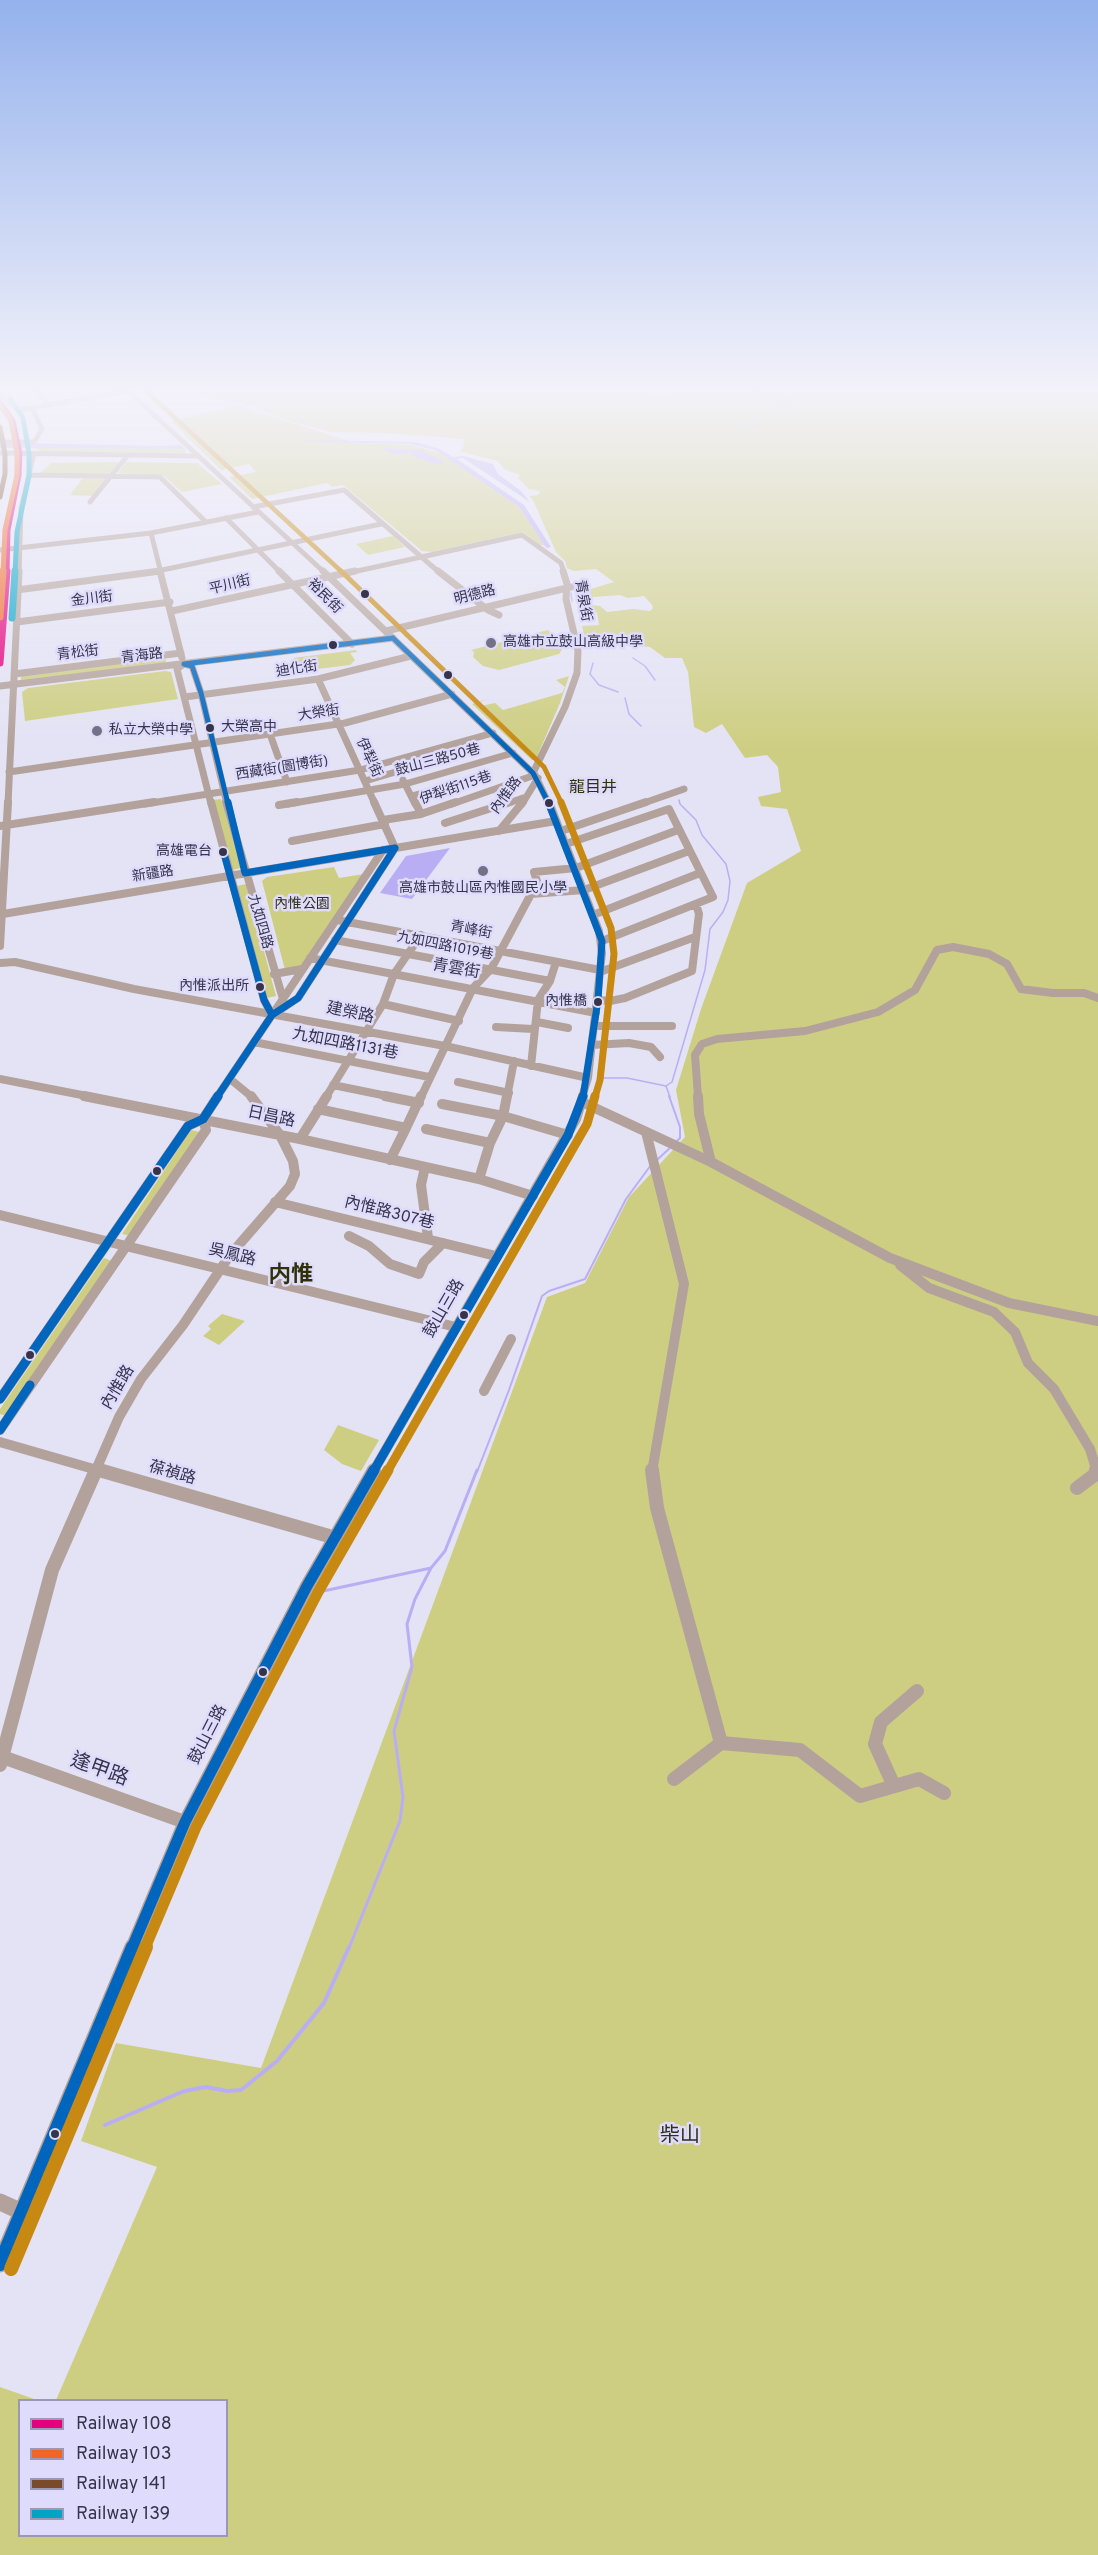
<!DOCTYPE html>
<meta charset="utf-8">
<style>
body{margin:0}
#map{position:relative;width:1098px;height:2555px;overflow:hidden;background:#e4e3f5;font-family:Overpass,sans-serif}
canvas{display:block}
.legend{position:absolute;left:18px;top:2399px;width:210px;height:138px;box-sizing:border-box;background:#dedbfd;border:2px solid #9b98b5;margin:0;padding:8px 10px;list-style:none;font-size:18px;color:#36334a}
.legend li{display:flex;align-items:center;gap:12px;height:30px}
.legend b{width:30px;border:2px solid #9b98b5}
</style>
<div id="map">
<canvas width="1098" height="2555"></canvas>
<ul class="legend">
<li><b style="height:8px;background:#e5007d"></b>Railway 108</li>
<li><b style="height:8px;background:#f26522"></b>Railway 103</li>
<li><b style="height:8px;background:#7a4b2a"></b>Railway 141</li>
<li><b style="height:8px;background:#03a3c7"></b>Railway 139</li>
</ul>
</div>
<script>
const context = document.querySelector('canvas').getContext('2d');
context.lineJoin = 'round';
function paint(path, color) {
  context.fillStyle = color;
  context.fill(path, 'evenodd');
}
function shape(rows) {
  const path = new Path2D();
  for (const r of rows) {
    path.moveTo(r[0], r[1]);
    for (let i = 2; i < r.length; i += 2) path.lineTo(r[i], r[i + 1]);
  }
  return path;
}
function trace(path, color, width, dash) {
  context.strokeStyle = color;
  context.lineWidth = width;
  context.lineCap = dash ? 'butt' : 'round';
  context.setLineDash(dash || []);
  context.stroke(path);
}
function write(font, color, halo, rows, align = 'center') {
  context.font = font + ' Overpass,"Noto Sans TC",sans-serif';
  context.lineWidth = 5;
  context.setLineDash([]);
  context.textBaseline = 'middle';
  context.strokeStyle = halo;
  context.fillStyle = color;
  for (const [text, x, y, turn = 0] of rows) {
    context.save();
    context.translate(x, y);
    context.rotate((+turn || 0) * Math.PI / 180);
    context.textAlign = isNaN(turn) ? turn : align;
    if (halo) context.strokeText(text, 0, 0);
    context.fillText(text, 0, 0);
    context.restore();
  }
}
paint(shape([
 [183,391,1098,391,1098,2555,0,2555,0,2387,37,2400,20,2400,20,2536,226,2536,226,2400,56,2400,157,2167,81,2141,116,2043,261,2068,547,1297,585,1283,629,1197,685,1137,676,1090,701,1009,747,883,801,851,787,809,761,806,758,797,781,792,778,767,767,755,745,758,722,724,706,733,694,727,688,672,682,658,665,658,650,647,638,646,617,635,585,639,582,626,599,625,597,613,590,605,600,606,607,612,633,609,650,611,653,608,652,605,644,596,628,598,620,595,581,598,587,590,614,582,596,569,574,571,567,568,565,561,556,552,533,500,529,496,538,495,540,491,529,489,518,478,520,475,504,469,498,461,459,451,463,448,464,439,384,433,331,432,285,420,252,406],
 [238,406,356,443,412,445,440,453,519,507,544,545,540,545,523,532,433,552,422,551,343,485,332,487,327,483,252,499,229,477,256,472,249,464,221,470,171,421],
 [35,448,185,449,186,453,40,452],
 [119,462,111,473,106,475,39,474,51,463],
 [126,462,197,463,222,484,182,492,164,476,118,473],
 [87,478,106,479,94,496,70,495,82,479],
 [393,536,405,547,368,555,356,544],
 [548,630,551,633,549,634,562,642,563,648,559,654,499,670,483,666,473,657,474,652,471,650],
 [356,650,357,652,350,653,355,660,350,665,309,670,297,668,295,664,297,660,293,658],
 [165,658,166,662,162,664,21,680,21,676],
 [165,671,171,672,178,699,25,721,22,692,28,688],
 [569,676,560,703,536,759,532,760,472,704,490,698,477,703,481,706,495,703,503,710,562,693,565,687,556,680],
 [221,799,241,868,232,870,212,800],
 [334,867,339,878,364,874,299,968,285,970,262,881,267,877],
 [246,884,276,996,267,998,237,886],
 [191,1130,200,1132,131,1236,122,1234],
 [104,1258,112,1261,6,1416,0,1414,0,1409],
 [222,1314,245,1321,219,1345,203,1336,211,1329,208,1326],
 [338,1425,379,1440,361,1471,342,1464,324,1450]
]), '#cece83');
paint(shape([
 [319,440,416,442,440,449,453,457,463,456,493,464,498,474,521,491,530,502,463,458,457,459,524,505,551,547,547,548,544,545,519,507,435,450,409,444,318,442],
 [24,443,160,446,181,445,185,449,0,448,0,445],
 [380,448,421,450,438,458,444,463,437,464,416,458,410,453,394,454],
 [450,848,412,899,380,893,406,856]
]), '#b9aef4');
trace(shape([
 [753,391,758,391],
 [647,397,654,398],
 [658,398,668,399],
 [781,402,788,400],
 [750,426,757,424],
 [737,427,746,425],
 [306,441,318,441],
 [571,593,572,601],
 [633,658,645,666,655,680],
 [593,663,590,674,599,685,618,692],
 [625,698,629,714,641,726],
 [598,1078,627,1078,666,1086],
 [670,1097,666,1086,672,1082,705,970,710,929,723,912,728,900,730,881,726,864,702,835,696,820,680,804,679,800]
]), '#b9aef4', 1.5);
trace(shape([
 [669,1096,680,1127,680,1138,677,1141],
 [658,1159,671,1147],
 [477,1472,509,1390,542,1296,549,1291,585,1279,626,1199,651,1165]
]), '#b9aef4', 2);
trace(shape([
 [314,1593,431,1568],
 [349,1948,400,1821,403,1797,394,1731,412,1667,407,1624,415,1599,431,1568,445,1551,477,1470]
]), '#b9aef4', 3);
trace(shape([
 [105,2125,184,2091,206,2087,227,2091,241,2090,277,2061,324,2003,349,1947]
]), '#b9aef4', 4);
trace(shape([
 [36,391,49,405],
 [128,391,325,573],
 [0,395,20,410,128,391],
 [0,442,34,442,42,429,32,408],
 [0,453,198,456],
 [29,475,160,477,206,522],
 [90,502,128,455],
 [253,507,344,490,440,573],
 [226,518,281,573],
 [151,533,161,573],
 [0,550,151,533,258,512],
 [19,573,21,509,34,453],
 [148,573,381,524],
 [348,573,522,535,561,563,564,573]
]), '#b3a29c', 5);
trace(shape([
 [160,571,182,658],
 [279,571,352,644],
 [323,571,535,775,549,804],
 [438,571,488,610,499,615],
 [17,590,160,571],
 [172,611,355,571],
 [17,622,170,602],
 [386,631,571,587],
 [184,664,177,669,211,804],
 [184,664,192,666,201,693,227,804],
 [14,674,181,653],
 [318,679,375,804],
 [0,686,393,638],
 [185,697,318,679,411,656],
 [270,734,287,782],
 [9,772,345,723,452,694],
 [533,773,565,707,577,673,578,651,566,599,567,584,563,571],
 [403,780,415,804],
 [365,781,463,752],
 [412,796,467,780],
 [8,804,19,571],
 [145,804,360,770,493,733],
 [288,804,405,784,513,753],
 [452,804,535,775],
 [506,804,523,798],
 [522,804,538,778],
 [641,804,684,789]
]), '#b3a29c', 7);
trace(shape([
 [211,802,264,1000,272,1015],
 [226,802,283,999],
 [374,802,395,848],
 [415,802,421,814],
 [549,802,599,931,602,953,588,1078,582,1097],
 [279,805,297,802],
 [383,820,421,814,456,802],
 [445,823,510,802],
 [0,826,154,802],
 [499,831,523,802],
 [561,831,646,802],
 [292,841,385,824],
 [566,844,669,809,713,897,602,941],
 [541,893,534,872,576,868,678,830],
 [3,914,556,821],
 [593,915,700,873],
 [337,920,600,970],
 [335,940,550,981],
 [0,946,8,802],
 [310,958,596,1013],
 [0,963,15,962,134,989,445,1046,588,1078],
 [600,972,695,937],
 [274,974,302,969],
 [598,1000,610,1001,625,998,692,971,699,914,696,904],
 [383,1004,394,974,421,935],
 [277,1012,298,998,395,848],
 [537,1022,568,1028],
 [595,1026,672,1026],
 [496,1027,533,1029],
 [254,1042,429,1077],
 [592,1045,629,1043,651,1047,660,1057],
 [531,1066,538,1000,550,981,556,962],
 [0,1079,92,1097],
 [230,1079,252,1097],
 [458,1082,509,1093],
 [333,1085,392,1097],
 [217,1097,383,850],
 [326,1097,383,1004,459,1021],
 [421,1097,473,988,491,969,531,894,584,890,689,851],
 [507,1097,514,1061],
 [698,1097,695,1055,702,1044,717,1039,805,1031,878,1012,915,990,937,950,953,947,989,954,1007,964,1021,989,1053,993,1084,993,1098,998]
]), '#b3a29c', 8);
trace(shape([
 [84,1096,300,1139,479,1179,533,1196],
 [385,1096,419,1103],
 [698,1096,699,1114,711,1162,890,1258,1009,1303,1098,1321],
 [582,1102,711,1162],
 [442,1104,503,1116,568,1135],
 [318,1109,406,1128,390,1160],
 [406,1128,421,1096],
 [426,1129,490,1143],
 [646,1132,684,1284,652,1472],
 [300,1139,327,1096],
 [425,1167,421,1185,428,1238],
 [479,1179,490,1143,503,1116,507,1096],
 [275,1202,496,1256],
 [0,1215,456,1327],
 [349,1236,369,1246,390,1264,419,1274,424,1262,443,1243],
 [900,1265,929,1288,994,1312,1015,1332,1028,1363,1054,1389,1090,1449,1097,1472],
 [484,1391,511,1339],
 [0,1399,188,1126,203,1119,218,1096],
 [0,1430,206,1130,203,1119],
 [0,1442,104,1472],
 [95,1472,119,1417,141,1379,183,1325,230,1255,290,1186,295,1174,293,1161,280,1135,251,1096],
 [373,1472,576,1119,583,1096]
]), '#b3a29c', 10);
trace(shape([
 [99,1470,336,1538],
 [652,1470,657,1508,721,1743],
 [1077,1488,1097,1473,1096,1470],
 [0,1756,185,1822],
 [0,1765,52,1570,96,1470],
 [674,1779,721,1743,800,1750,860,1796,919,1779,944,1793],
 [894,1786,875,1744,881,1722,917,1691],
 [132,1948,185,1822,307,1586,374,1470]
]), '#b3a29c', 14);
trace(shape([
 [0,2202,22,2212],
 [0,2264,133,1947]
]), '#b3a29c', 17);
trace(shape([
 [393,638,533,773,549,804],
 [184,664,192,666,201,693,228,804],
 [184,664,393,638]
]), '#0065bd', 5);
trace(shape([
 [228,802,245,873,395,848],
 [548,802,602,941,598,1000,583,1097],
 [223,850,264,1000,272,1015],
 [217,1097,272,1015,298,998,395,848]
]), '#0065bd', 7);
trace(shape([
 [0,1399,188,1126,203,1119,218,1096],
 [0,1430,30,1385],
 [373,1472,568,1135,583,1096]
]), '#0065bd', 9);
trace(shape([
 [132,1948,185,1822,307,1586,374,1470]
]), '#0065bd', 11);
trace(shape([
 [0,2264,133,1947]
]), '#0065bd', 14);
trace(shape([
 [146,391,343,573]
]), '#c78912', 4.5);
trace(shape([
 [341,571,544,767,562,804]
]), '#c78912', 5);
trace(shape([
 [561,802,611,928,614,954,600,1080,595,1097]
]), '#c78912', 7);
trace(shape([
 [387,1472,587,1124,595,1096]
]), '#c78912', 9);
trace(shape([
 [145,1948,196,1827,318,1592,388,1470]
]), '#c78912', 11);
trace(shape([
 [11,2269,146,1947]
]), '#c78912', 14);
trace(shape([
 [0,402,13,421,20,453,19,475,8,530,7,573]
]), '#e5007d', 5);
trace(shape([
 [0,663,7,571]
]), '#e5007d', 7);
trace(shape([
 [0,405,11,421,17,453,17,475,5,530,3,573]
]), '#f26522', 5);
trace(shape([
 [0,617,3,571]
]), '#f26522', 7);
trace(shape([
 [0,427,5,454,5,474,0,497]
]), '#7a4b2a', 5);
trace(shape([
 [10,398,23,418,29,453,29,476,17,532,15,573]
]), '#03a3c7', 5);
trace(shape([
 [12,618,15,571]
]), '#03a3c7', 7);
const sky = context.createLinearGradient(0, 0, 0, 749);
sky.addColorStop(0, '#95b2ed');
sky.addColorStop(0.52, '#f3f2fa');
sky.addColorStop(1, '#f3f2fa00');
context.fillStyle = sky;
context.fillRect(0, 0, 1098, 749);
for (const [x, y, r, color] of [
 [365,594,5,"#36334a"],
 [491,643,6,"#737186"],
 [333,645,5,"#36334a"],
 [448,675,5,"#36334a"],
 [210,728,5,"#36334a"],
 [97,731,6,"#737186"],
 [549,803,5,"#36334a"],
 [223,852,5,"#36334a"],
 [483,871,6,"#737186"],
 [260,987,5,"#36334a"],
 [598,1002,5,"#36334a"],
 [157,1171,5,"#36334a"],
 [464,1315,5,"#36334a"],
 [30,1355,5,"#36334a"],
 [263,1672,5,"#36334a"],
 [55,2134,5,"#36334a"]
]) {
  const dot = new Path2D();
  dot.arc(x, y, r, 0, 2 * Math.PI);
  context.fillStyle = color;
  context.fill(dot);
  trace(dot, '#dedbfd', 2);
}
write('14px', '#36334a', '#dedbfd', [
 ["平川街",230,586,-13],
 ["明德路",475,596,-14],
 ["裕民街",324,597,45],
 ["金川街",92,600,-7],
 ["青泉街",582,601,80],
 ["青松街",78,654,-7],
 ["青海路",142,657,-7],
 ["迪化街",297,670,-9],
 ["大榮街",319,714,-9],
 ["伊犁街",368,758,65],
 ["鼓山三路50巷",438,761,-15],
 ["西藏街(圖博街)",282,769,-9],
 ["伊犁街115巷",456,789,-19],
 ["內惟路",507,796,-54],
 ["新疆路",153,875,-9],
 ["九如四路",259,922,74],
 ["青峰街",471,931,11],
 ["九如四路1019巷",445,947,11]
]);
write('14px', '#36334a', '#dedbfd', [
 ["高雄市立鼓山高級中學",503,643],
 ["私立大榮中學",109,731],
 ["高雄市鼓山區內惟國民小學",483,889,"center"]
], 'left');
write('14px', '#36334a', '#dedbfd', [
 ["大榮高中",221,728,"left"],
 ["高雄電台",212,852],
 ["內惟派出所",249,987],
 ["內惟橋",587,1002]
], 'right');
write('14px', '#2f2f18', '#dedbfd', [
 ["內惟公園",302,905]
]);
write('16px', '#2f3005', '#dedbfd', [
 ["龍目井",593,789]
]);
write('16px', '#36334a', '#dedbfd', [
 ["青雲街",456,970,10],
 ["建榮路",350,1014,12],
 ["九如四路1131巷",345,1045,11],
 ["日昌路",271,1118,12],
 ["內惟路307巷",389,1214,14],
 ["吳鳳路",232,1256,14],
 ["鼓山三路",445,1309,-60],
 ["內惟路",119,1388,-59],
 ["葆禎路",172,1474,16],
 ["鼓山三路",209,1735,-63]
]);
write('20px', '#36334a', '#dedbfd', [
 ["逢甲路",99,1771,20]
]);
write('20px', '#2f2f18', '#dedbfd', [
 ["柴山",680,2137]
]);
write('bold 22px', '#2f3005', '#dedbfd', [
 ["内惟",291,1277]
]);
</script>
